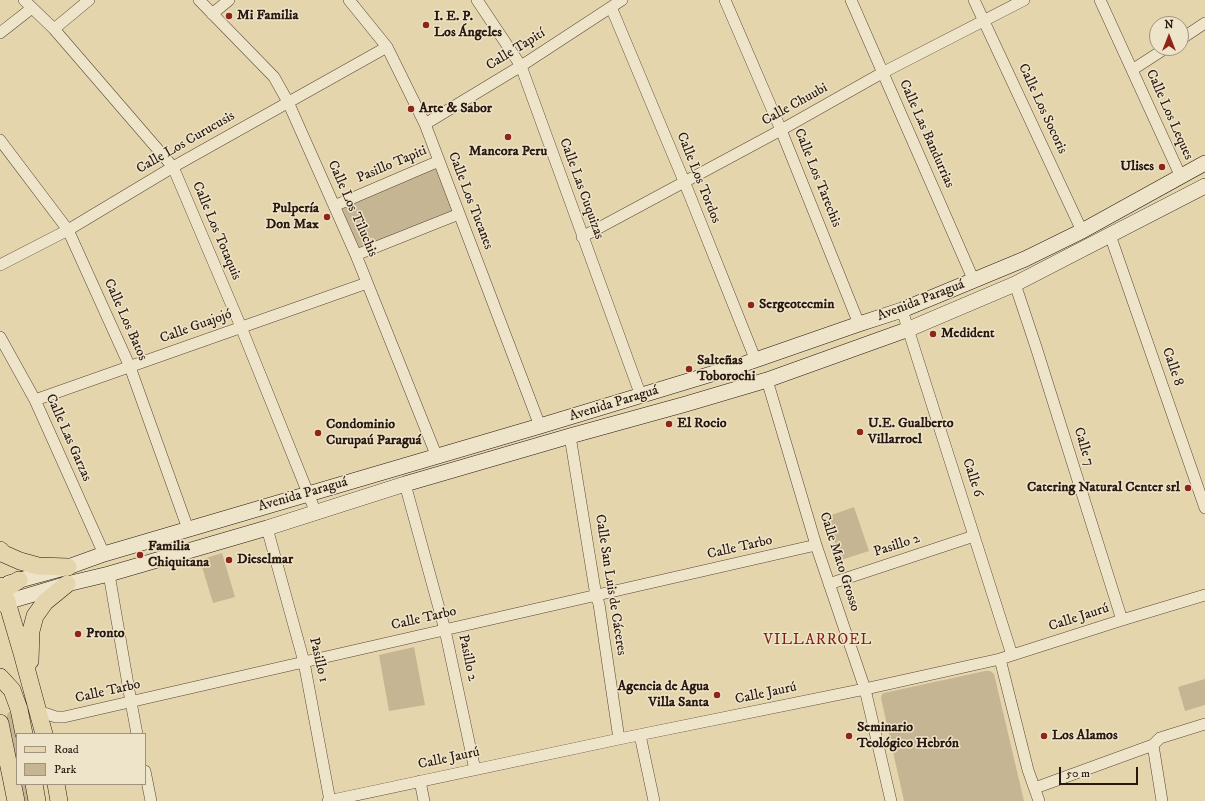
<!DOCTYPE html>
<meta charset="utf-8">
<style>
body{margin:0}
#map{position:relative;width:1205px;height:801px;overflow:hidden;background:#e5d5ad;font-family:"IM FELL DW Pica",serif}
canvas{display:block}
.legend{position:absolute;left:16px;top:733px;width:130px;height:52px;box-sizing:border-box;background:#eee4ca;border:1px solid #9f927f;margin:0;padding:5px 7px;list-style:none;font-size:12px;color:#28180f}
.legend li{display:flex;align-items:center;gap:8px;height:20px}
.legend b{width:20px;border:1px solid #9f927f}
.north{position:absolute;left:1149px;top:16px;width:40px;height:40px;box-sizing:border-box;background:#eee4ca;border:1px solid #9f927f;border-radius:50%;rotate:0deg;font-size:11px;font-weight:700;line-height:16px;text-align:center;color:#28180f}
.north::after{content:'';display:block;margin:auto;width:14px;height:18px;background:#8f2418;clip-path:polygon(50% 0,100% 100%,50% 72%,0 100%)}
.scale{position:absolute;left:1059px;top:767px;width:79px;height:18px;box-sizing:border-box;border:2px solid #28180f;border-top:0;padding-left:5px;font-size:12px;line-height:14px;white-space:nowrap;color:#28180f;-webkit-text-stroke:3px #eee4ca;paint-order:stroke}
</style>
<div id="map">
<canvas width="1205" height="801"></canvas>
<ul class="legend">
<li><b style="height:5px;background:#e5d5ad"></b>Road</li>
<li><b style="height:11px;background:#c5b592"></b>Park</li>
</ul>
<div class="north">N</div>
<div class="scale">50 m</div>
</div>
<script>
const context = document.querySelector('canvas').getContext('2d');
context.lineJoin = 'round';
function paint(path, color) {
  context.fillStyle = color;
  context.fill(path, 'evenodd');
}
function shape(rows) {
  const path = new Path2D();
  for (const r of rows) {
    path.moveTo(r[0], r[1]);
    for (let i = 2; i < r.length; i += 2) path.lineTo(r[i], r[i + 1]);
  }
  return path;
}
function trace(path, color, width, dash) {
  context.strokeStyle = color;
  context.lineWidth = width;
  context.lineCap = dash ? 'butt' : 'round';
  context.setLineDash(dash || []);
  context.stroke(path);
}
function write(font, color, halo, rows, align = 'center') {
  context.font = font + ' "IM FELL DW Pica",serif';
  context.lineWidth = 3;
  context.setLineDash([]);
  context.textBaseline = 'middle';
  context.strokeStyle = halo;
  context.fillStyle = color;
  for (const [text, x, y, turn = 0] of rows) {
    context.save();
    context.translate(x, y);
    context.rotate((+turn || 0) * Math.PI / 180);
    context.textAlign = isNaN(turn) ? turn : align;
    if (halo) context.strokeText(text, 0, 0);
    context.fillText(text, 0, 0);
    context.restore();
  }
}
paint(shape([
 [436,166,453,211,359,250,341,206],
 [854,507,869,551,841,560,826,517],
 [222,553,235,597,213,603,200,560],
 [414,647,425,705,389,711,379,655],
 [985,671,990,671,994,674,1024,801,904,801,881,698,882,694,884,693],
 [1205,679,1205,705,1185,711,1178,687],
 [9,712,12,713,17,734,17,771,7,720,7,715],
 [20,784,27,784,30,801,23,801]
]), '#c5b592');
const street = shape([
 [24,0,54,29,173,167,241,327,316,513],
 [199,0,274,77,288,102,356,255,437,457],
 [349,0,387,47,425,124,540,426],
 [477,0,521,66,641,396],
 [725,0,781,130,859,324],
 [851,0,974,281],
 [974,0,1082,231],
 [1100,0,1181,177],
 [611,7,684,181,756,361],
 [212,14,229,0],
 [54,29,89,0],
 [0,33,32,8],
 [1181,39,1205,23],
 [1132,70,1166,48],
 [425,124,521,66,622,0],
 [0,140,68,230,130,367,188,529],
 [334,206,439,161],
 [1110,235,1205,508],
 [582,237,781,130,882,73,1024,0],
 [356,255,459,214],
 [0,265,68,230,173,167,387,47],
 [1015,284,1036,347,1122,620],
 [902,310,1012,655],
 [0,337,35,400,104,554],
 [767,380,816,545,865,689,891,801],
 [35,400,367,283],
 [570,436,596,596,599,604,619,739],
 [405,484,445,630,475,770],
 [267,528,304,662,330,801],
 [109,574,131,702,137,734],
 [829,584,974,536],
 [1000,659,1028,770,1039,801],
 [38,711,56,717,64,717,304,662,816,545],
 [640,735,654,801],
 [1153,745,1162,801],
 [145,771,151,801],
 [420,781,424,801],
 [1035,788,1153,745,1160,738,1205,724],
 [328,801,619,739,865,689,1000,659,1122,620,1205,595]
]);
const secondary = shape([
 [9,583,68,567,104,554,540,426,741,365,859,324,902,310,1025,259,1082,231,1205,163],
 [0,604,67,584,109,574,267,528,405,484,570,436,686,404,767,380,909,329,1015,284,1205,186]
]);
const primary = shape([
 [0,550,4,554,20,561,38,566,68,567],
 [0,586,7,602,22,653,44,734],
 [0,594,5,589,19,580],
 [30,661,31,631,35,616,45,602,67,584],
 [0,677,12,690,19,709,24,734],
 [0,723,16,801],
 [34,784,37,801],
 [56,784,59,801]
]);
trace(street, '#574736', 12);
trace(secondary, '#28180f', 16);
trace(primary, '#28180f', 18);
trace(street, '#eee4ca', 11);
trace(secondary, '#eee4ca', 15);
trace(primary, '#e5d5ad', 17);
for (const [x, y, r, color] of [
 [229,16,4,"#8f2418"],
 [426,25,4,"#8f2418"],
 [411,109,4,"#8f2418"],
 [508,137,4,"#8f2418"],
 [1162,167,4,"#8f2418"],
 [327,217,4,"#8f2418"],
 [751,305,4,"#8f2418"],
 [933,334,4,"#8f2418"],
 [689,369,4,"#8f2418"],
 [669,424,4,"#8f2418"],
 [860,432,4,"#8f2418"],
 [318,433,4,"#8f2418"],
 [1188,488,4,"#8f2418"],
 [140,555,4,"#8f2418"],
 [229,560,4,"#8f2418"],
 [78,634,4,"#8f2418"],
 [717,695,4,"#8f2418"],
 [849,736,4,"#8f2418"],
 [1044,736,4,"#8f2418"]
]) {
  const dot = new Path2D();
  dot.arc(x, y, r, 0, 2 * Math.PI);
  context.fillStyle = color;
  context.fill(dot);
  trace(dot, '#eee4ca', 1.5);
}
write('bold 14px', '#28180f', '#eee4ca', [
 ["Mi Familia",237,16],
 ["I. E. P.",434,17],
 ["Los Ángeles",434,33],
 ["Arte & Sabor",419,109],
 ["Mancora Peru",508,152,"center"],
 ["Ulises",1154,167,"right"],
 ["Pulpería",319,209,"right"],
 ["Don Max",319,225,"right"],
 ["Sergeotecmin",759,305],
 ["Medident",941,334],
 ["Salteñas",697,361],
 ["Toborochi",697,377],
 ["El Rocio",677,424],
 ["U.E. Gualberto",868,424],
 ["Villarroel",868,440],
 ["Condominio",326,425],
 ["Curupaú Paraguá",326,441],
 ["Catering Natural Center srl",1180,488,"right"],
 ["Familia",148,547],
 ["Chiquitana",148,563],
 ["Dieselmar",237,560],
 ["Pronto",86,634],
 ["Agencia de Agua",709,687,"right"],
 ["Villa Santa",709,703,"right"],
 ["Seminario",857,728],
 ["Teológico Hebrón",857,744],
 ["Los Alamos",1052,736]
], 'left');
write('14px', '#28180f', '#eee4ca', [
 ["Calle Tapití",516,50,-32],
 ["Calle Chuubi",795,105,-29],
 ["Calle Los Socoris",1042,109,65],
 ["Calle Los Leques",1169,115,66],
 ["Calle Las Bandurrias",926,134,66],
 ["Calle Los Curucusis",186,143,-30],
 ["Pasillo Tapiti",392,165,-23],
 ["Calle Los Tordos",698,178,68],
 ["Calle Los Tarechis",817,178,68],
 ["Calle Las Cuquizas",581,189,70],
 ["Calle Los Tucanes",470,201,69],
 ["Calle Los Tiluchis",352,209,66],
 ["Calle Los Totaquis",216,231,67],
 ["Avenida Paraguá",921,301,-21],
 ["Calle Los Batos",125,320,66],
 ["Calle Guajojó",196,327,-20],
 ["Calle 8",1172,367,71],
 ["Avenida Paraguá",614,404,-17],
 ["Calle Las Garzas",68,438,66],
 ["Calle 7",1083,447,73],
 ["Calle 6",972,478,72],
 ["Avenida Paraguá",303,495,-16],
 ["Pasillo 2",897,546,-18],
 ["Calle Tarbo",740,548,-13],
 ["Calle Mato Grosso",839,562,72],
 ["Calle San Luis de Cáceres",610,585,81],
 ["Calle Jaurú",1079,618,-18],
 ["Calle Tarbo",424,619,-13],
 ["Pasillo 2",467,658,78],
 ["Pasillo 1",318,660,77],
 ["Calle Tarbo",108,692,-13],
 ["Calle Jaurú",766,694,-12],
 ["Calle Jaurú",449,759,-12]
]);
context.letterSpacing = '1px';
write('15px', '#7a1f14', '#eee4ca', [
 ["VILLARROEL",818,641]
]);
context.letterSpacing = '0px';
</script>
